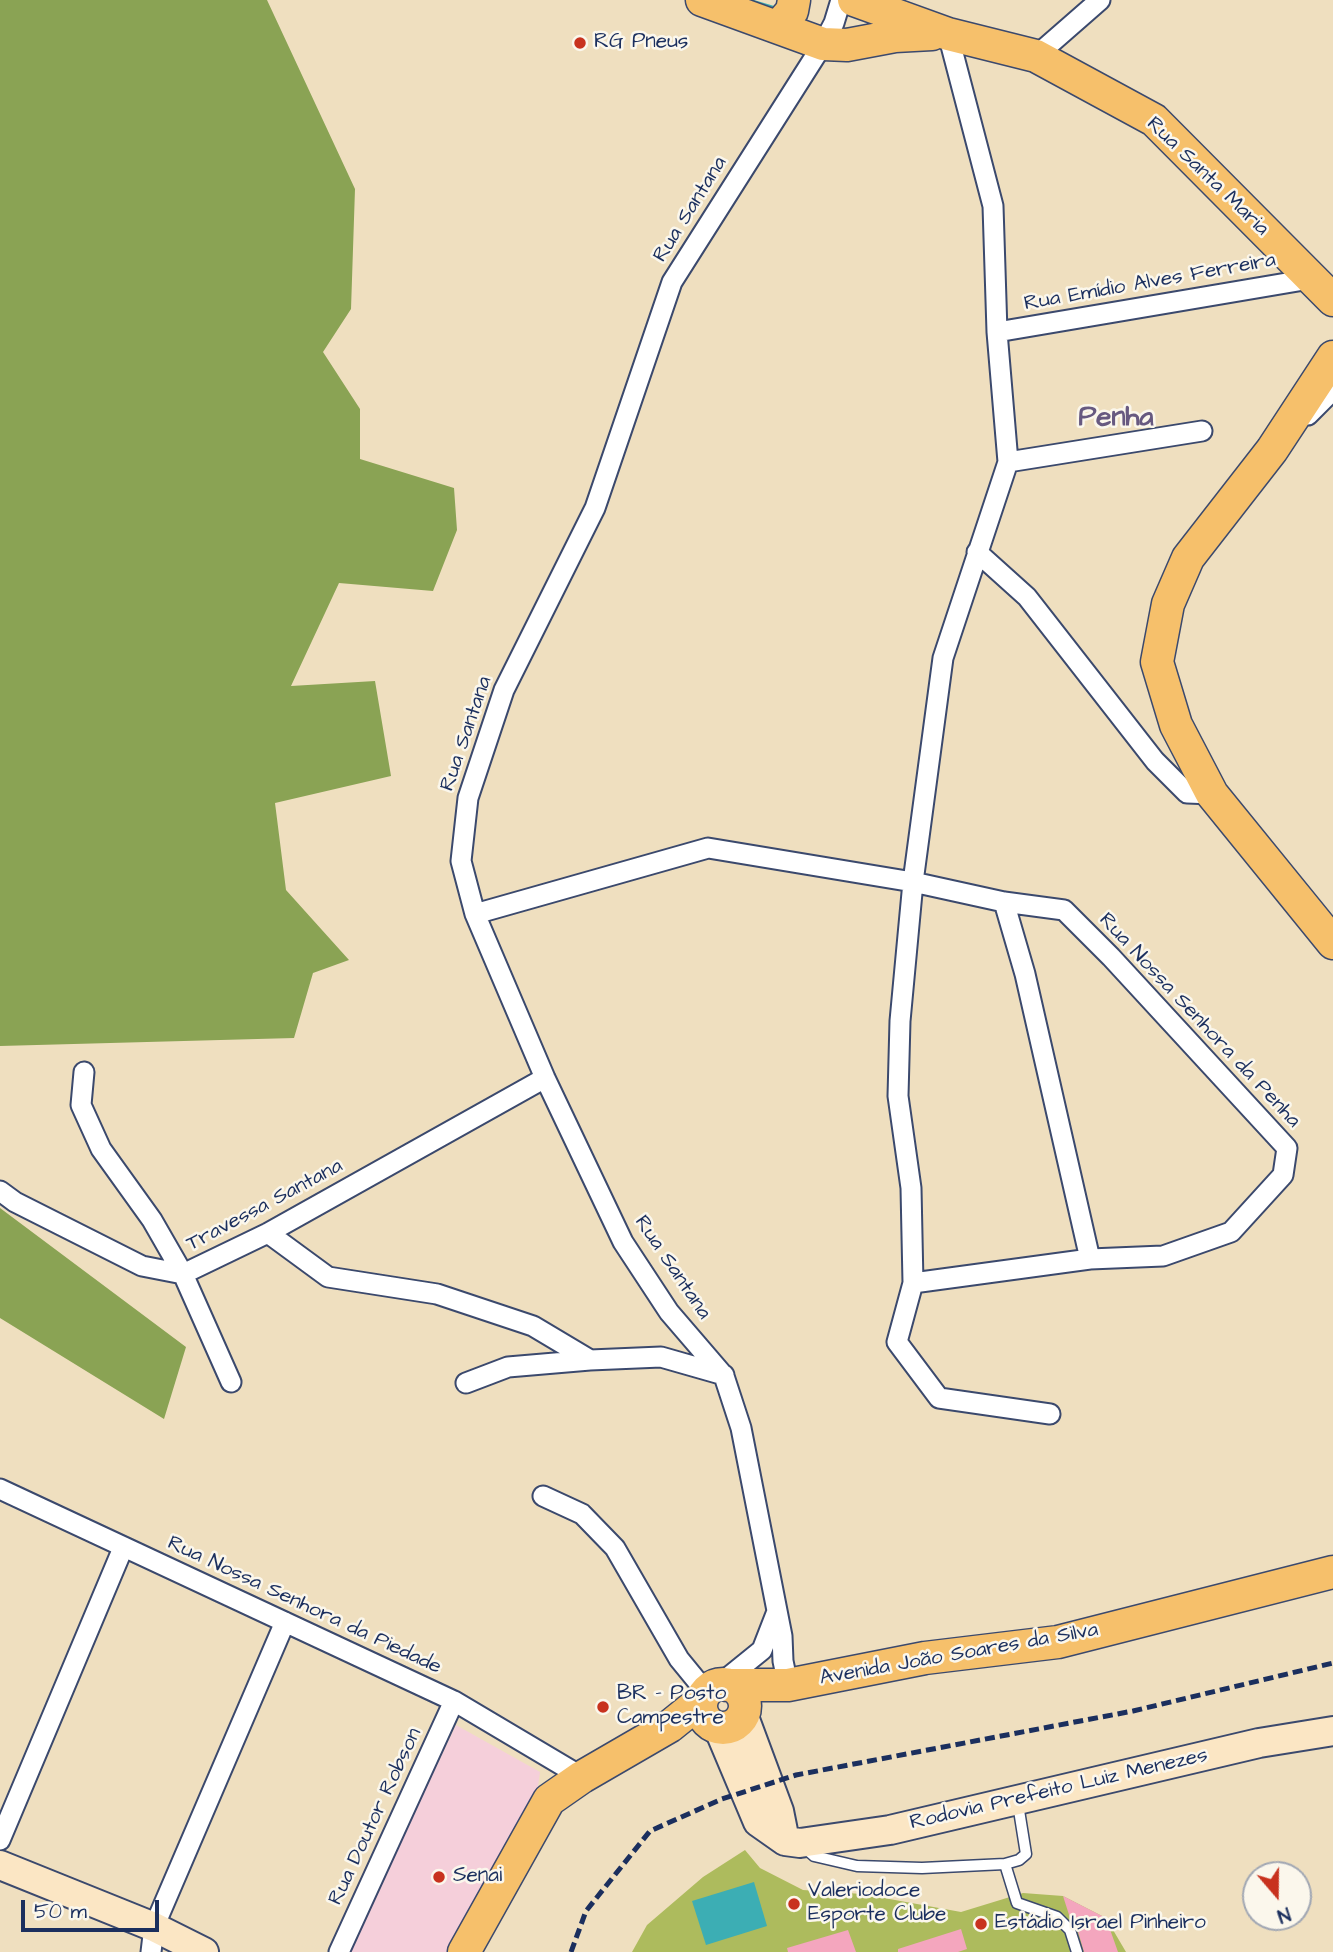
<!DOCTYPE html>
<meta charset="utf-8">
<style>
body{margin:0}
#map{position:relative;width:1333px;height:1952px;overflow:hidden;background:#efdfbf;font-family:"Architects Daughter",sans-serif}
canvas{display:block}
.north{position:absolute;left:1242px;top:1861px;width:70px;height:70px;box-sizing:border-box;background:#fbf7ec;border:2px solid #a1a7b3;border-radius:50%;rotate:160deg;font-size:19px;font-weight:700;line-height:28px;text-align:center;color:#1b2f5e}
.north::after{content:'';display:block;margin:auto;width:24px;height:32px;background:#c8321e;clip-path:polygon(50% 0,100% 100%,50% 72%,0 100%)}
.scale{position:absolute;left:21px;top:1900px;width:138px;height:32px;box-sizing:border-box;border:4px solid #1b2f5e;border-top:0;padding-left:9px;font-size:21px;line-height:24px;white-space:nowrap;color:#1b2f5e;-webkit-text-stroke:5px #fbf7ec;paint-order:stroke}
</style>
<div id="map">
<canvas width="1333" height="1952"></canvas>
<div class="north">N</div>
<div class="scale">50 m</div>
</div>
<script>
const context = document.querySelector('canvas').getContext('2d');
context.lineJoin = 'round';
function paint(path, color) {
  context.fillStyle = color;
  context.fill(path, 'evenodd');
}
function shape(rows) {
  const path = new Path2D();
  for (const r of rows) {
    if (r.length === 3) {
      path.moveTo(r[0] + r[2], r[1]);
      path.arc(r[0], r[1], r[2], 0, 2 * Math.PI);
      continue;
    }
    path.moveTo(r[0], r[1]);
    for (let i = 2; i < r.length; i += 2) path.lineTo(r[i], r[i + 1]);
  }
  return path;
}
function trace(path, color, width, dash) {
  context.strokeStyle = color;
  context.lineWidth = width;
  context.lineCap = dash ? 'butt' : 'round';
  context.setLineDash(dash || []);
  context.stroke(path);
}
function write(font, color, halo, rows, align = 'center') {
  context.font = font + ' "Architects Daughter",sans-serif';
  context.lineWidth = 5;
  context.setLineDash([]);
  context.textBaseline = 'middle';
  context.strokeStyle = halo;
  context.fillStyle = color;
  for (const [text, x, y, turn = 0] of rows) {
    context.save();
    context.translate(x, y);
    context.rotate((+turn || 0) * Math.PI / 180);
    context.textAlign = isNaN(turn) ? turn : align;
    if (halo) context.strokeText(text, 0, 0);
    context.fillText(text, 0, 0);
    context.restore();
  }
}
paint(shape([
 [456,1725,540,1772,536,1801,451,1952,348,1952]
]), '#f5cfda');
paint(shape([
 [745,1850,760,1868,803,1890,862,1894,961,1912,1023,1893,1063,1896,1106,1918,1126,1952,632,1952,647,1925,703,1877]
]), '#adbb5d');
paint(shape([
 [0,0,267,0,355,189,351,309,323,352,360,409,360,459,454,488,457,530,433,591,339,583,291,686,375,681,391,776,275,803,286,890,349,960,313,973,294,1038,0,1046],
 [0,1208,186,1347,164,1419,0,1318]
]), '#8aa354');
paint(shape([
 [754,1882,767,1926,706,1945,692,1901]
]), '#3caeb4');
trace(shape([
 [752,2,775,9]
]), '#3caeb4', 5);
paint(shape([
 [1063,1896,1106,1918,1118,1952,1084,1952,1077,1928,1071,1921],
 [961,1929,967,1949,958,1952,898,1952,898,1949],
 [848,1930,856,1952,788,1952,787,1948]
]), '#f4a6be');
const lane = shape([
 [805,1848,814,1856,857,1866,922,1868,1005,1864,1019,1860,1026,1854,1018,1804],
 [1005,1864,1017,1903,1057,1917,1070,1930,1077,1952]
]);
const street = shape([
 [948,34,993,206,997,332,1008,462,943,658,913,882,900,1021,898,1096,911,1188,913,1283,897,1342,939,1398,1050,1414],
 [1036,56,1100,0],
 [997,332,1310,279],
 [1308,415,1333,390],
 [1008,462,1202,431],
 [977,552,1027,597,1155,761,1187,793,1212,794],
 [1004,902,1025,974,1090,1259],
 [475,914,708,848,913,882,1004,902,1064,910,1111,957,1287,1148,1283,1175,1231,1232,1163,1256,1090,1259,913,1283],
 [84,1072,81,1105,101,1149,152,1220,183,1274,231,1382],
 [0,1191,15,1202,142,1266,183,1274,268,1233,545,1078],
 [268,1233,328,1277,437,1294,533,1326,590,1360,661,1357,724,1375],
 [466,1383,508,1367,590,1360],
 [0,1489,454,1701,582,1777],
 [543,1496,582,1514,615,1548,679,1659,706,1692],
 [720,1684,762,1650,776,1614],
 [788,1685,783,1661,782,1636,741,1428,724,1376,669,1312,623,1242,545,1078,475,914,461,861,468,798,504,690,595,508,672,282,823,44,834,23,841,0],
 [0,1840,123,1548],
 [151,1952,154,1927,285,1622],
 [339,1952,454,1701]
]);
const secondary = shape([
 [743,1714,779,1811,785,1841],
 [718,1727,758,1822,785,1841,800,1843,890,1830,1259,1743,1333,1731],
 [0,1865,154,1927,204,1952]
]);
const primary = shape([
 [702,0,823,44,847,45,895,36,932,34],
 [854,0,948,34,1036,56,1154,120,1333,300],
 [779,26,792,11,794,0],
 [1333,357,1272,450,1188,558,1168,604,1157,662,1176,725,1212,794,1333,943],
 [723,1706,22],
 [727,1685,788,1685,925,1658,1058,1642,1333,1572],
 [464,1952,549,1800,582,1777,670,1726,701,1701]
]);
trace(lane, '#3b496d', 13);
trace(street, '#3b496d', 23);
trace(secondary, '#3b496d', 32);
trace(primary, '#3b496d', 35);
trace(lane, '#fff', 10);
trace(street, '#fff', 19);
trace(secondary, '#fbe6c4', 28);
trace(primary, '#f6c06b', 32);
trace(shape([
 [571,1952,586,1911,650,1831,722,1799,796,1775,1133,1711,1333,1663]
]), '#1b2f5e', 5, [10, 5]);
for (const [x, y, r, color] of [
 [580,43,7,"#c8321e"],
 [603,1707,7,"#c8321e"],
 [439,1877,7,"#c8321e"],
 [794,1904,7,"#c8321e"],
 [981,1924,7,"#c8321e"]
]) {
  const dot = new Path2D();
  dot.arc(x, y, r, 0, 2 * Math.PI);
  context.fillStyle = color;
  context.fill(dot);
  trace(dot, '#fbf7ec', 2.5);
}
write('21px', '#1b2f5e', '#fbf7ec', [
 ["RG Pneus",594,43],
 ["BR - Posto",617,1695],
 ["Campestre",617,1719],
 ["Senai",453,1877],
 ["Valeriodoce",808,1892],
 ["Esporte Clube",808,1916],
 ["Estádio Israel Pinheiro",995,1924]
], 'left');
write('21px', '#1b2f5e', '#fbf7ec', [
 ["Rua Santa Maria",1207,177,44],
 ["Rua Santana",691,210,-58],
 ["Rua Emídio Alves Ferreira",1150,283,-10],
 ["Rua Santana",467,734,-71],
 ["Rua Nossa Senhora da Penha",1199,1021,47],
 ["Travessa Santana",265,1206,-28],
 ["Rua Santana",672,1268,56],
 ["Rua Nossa Senhora da Piedade",304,1606,25],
 ["Avenida João Soares da Silva",959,1655,-10],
 ["Rodovia Prefeito Luiz Menezes",1059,1790,-13],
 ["Rua Doutor Robson",376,1817,-65]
]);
write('bold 28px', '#675980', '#fbf7ec', [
 ["Penha",1116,419]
]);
</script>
